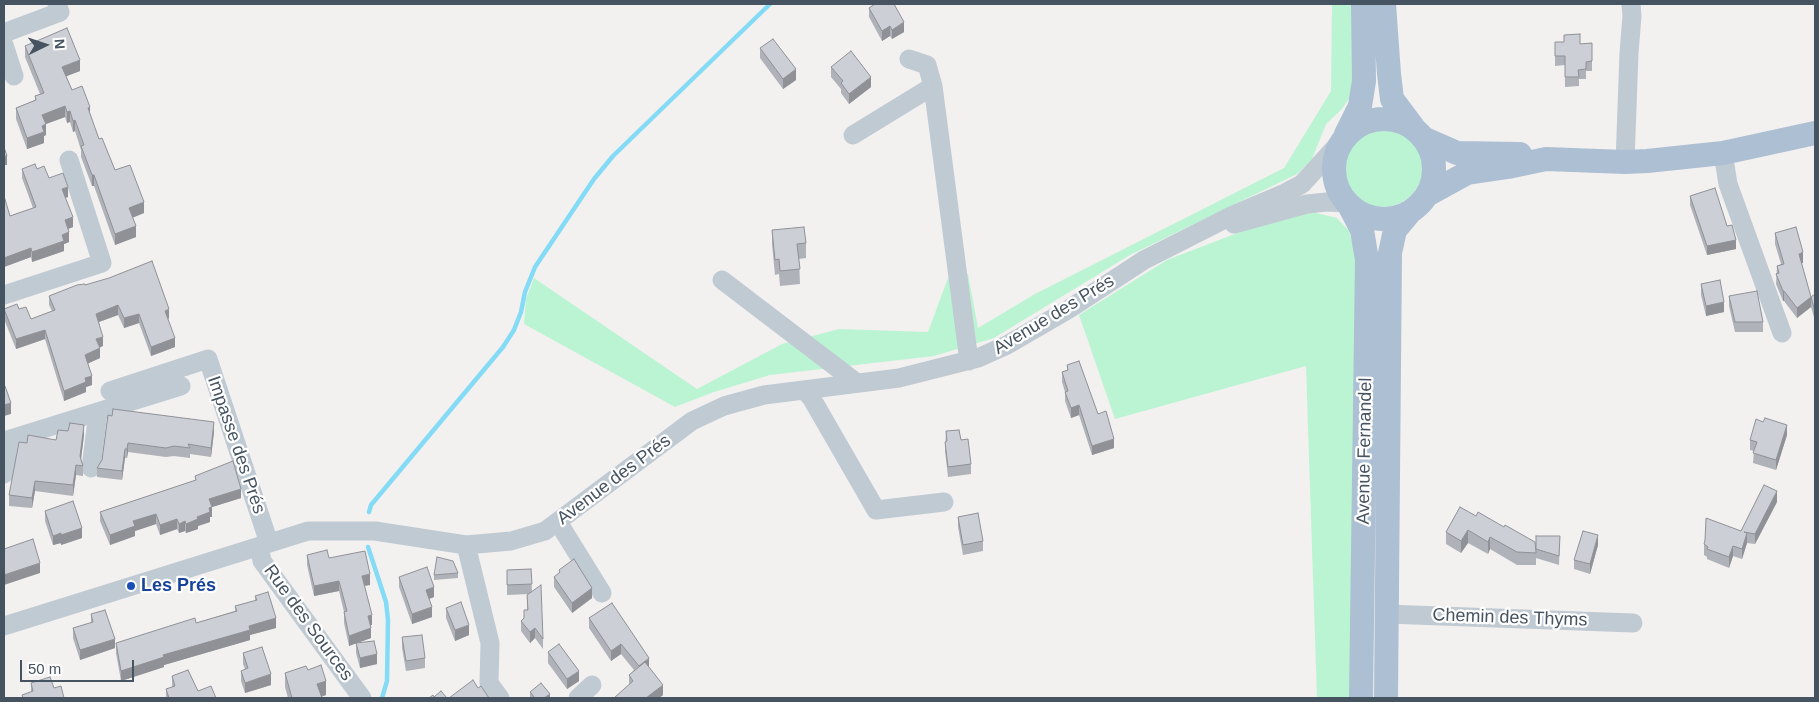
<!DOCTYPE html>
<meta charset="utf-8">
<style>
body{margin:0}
#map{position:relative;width:1819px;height:702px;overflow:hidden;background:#f3f0f0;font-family:Arial,sans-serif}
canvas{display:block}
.frame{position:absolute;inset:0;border:5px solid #465360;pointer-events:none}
.north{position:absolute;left:20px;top:20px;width:50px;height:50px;-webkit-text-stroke:4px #fff;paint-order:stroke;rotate:86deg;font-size:14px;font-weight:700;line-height:20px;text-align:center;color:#465360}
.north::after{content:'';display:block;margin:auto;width:18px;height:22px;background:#465360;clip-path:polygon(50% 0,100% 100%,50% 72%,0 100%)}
.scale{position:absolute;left:20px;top:660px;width:114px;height:22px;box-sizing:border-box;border:2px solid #465360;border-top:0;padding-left:6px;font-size:15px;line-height:18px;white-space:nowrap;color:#465360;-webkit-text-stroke:4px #fff;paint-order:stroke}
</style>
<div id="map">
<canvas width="1819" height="702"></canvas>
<div class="frame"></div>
<div class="north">N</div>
<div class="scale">50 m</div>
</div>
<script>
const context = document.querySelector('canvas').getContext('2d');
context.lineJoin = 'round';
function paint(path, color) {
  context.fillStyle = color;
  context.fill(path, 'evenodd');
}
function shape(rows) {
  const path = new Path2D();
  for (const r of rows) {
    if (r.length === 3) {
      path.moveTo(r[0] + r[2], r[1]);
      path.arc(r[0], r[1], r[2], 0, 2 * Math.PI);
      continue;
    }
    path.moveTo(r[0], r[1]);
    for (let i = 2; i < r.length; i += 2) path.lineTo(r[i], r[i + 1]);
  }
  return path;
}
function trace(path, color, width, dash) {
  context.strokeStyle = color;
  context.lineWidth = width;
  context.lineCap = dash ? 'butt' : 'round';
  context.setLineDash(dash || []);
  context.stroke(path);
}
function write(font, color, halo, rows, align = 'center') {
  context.font = font + ' Arial,sans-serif';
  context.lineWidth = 4.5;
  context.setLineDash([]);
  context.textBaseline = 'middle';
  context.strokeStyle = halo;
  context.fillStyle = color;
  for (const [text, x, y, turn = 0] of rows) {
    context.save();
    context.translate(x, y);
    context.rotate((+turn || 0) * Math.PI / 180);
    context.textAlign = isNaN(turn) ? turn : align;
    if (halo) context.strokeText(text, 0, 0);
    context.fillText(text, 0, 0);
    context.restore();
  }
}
paint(shape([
 [1332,4,1358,4,1354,92,1341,110,1326,124,1312,159,1297,174,1130,255,994,338,934,356,770,375,714,392,675,407,524,324,526,299,534,278,697,389,782,344,839,329,928,332,948,278,968,274,978,328,1035,294,1284,168,1331,91],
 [1383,167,40],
 [1312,212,1337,218,1349,231,1356,254,1355,698,1317,698,1306,366,1115,419,1079,315,1167,260,1253,227]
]), '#bbf4d2');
trace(shape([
 [369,512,371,505,503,347,514,330,521,312,525,292,535,267,594,179,613,156,770,4],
 [368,547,386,602,388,620,387,681,382,698]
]), '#84dbf5', 4.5);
trace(shape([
 [4,33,60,12,57,4],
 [4,45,14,76],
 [909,59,927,65,933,86],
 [853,135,933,86,969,361],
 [1723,153,1728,184,1782,333],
 [1625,162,1629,53,1632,16,1631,4],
 [1234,224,1307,204,1327,202,1346,203],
 [722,280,857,383],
 [4,295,102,263,69,160],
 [805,390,812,399,876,510,944,502],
 [110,391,208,359,269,543],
 [4,441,181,386],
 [91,468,98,412],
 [4,474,9,440],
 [558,522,602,593],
 [466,545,490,643,489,683,500,698],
 [259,546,262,561,362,698],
 [1386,614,1633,623],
 [4,626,308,531,375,531,466,545,511,541,545,531,692,421,724,406,764,395,899,378,978,358,1007,345,1069,309,1144,260,1231,216,1285,193,1302,184,1343,139],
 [578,698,592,685]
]), '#c0cad3', 19);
trace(shape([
 [1384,4,1389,74,1392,99,1413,127],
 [1384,169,50],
 [1346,134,1360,106,1364,81,1363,4],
 [1425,139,1457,153,1520,154],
 [1427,195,1467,173,1508,167,1546,159,1625,162,1647,161,1723,153,1815,133],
 [1350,207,1362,230,1367,260,1361,698],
 [1386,698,1390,253,1395,230,1410,212]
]), '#adbfd2', 24);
paint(shape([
 [869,8,904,32,892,39,890,36,882,41,869,17],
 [1564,35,1580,44,1592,43,1592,71,1586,71,1586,79,1579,79,1579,86,1565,87,1565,65,1555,66,1555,42,1564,42],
 [25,46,80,71,66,76,72,90,90,116,99,139,115,170,144,213,132,218,136,237,115,245,94,186,92,186,81,157,81,150,75,131,73,132,70,122,67,123,65,117,46,124,46,135,44,136,44,143,27,149,16,119,16,108,35,100,35,96,40,94,25,57],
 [760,48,796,80,783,89,760,58],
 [831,67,871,87,849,104,841,93,841,89,831,77],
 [22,169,37,169,49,178,68,197,65,198,73,227,68,229,69,242,64,244,64,251,32,262,31,257,4,267,4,191,4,197,10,216,33,208,22,178],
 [1690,196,1727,226,1736,249,1707,255,1690,205],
 [772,230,806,243,806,258,799,259,800,284,780,286,779,274,775,275,772,244],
 [1775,233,1803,263,1801,263,1811,307,1797,318,1784,301,1783,301,1776,284,1777,266,1781,264,1775,244],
 [1701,284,1724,312,1706,316,1701,295],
 [85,285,169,318,168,319,175,347,151,356,139,323,124,328,118,315,99,322,103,346,99,347,100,358,88,363,92,385,86,387,86,392,64,401,45,339,16,349,4,319,4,309,19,309,31,319,52,311,49,305,49,296],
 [1815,294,1815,321,1811,307,1811,297],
 [1729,296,1763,322,1763,332,1735,332,1729,306],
 [1067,365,1098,414,1114,448,1092,455,1079,415,1071,418,1065,401,1065,392,1062,382,1062,372,1067,370],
 [108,415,214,432,211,457,190,454,190,458,174,456,166,457,128,452,127,458,125,458,122,480,97,477,97,468,102,460],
 [946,431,961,440,971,464,971,474,948,477,945,451],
 [84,435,81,459,83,466,83,476,76,475,73,496,35,491,32,508,9,506,9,495,27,443,56,440],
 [1787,435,1776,470,1753,463,1754,451,1750,450,1750,440],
 [195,476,241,498,212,507,212,517,210,517,210,522,198,526,198,529,186,533,185,531,179,533,177,529,160,535,156,524,135,531,135,536,110,545,100,521,100,512,195,481],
 [1777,502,1755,544,1747,543,1742,559,1733,556,1729,568,1707,559,1707,557,1704,555,1704,544,1741,531],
 [1460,507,1536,553,1536,565,1517,565,1490,549,1488,554,1468,543,1461,553,1446,544,1446,532],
 [45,511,82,538,61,545,61,543,53,545,45,521],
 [958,517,983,541,983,551,963,555,958,527],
 [1536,536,1560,536,1559,565,1536,558],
 [1598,545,1590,574,1574,569,1574,560],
 [307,555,329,558,370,585,364,586,372,625,370,625,371,638,357,643,377,664,360,668,356,653,356,643,349,646,344,623,344,612,339,591,314,596,307,565],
 [531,569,532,592,543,639,543,649,535,638,530,643,521,631,521,621,524,618,527,610,527,595,529,594,507,595,507,570],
 [559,570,592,598,572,613,554,587,554,577,559,573],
 [458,573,458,578,434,580,434,575],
 [399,577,434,597,429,599,432,617,412,624,399,587],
 [255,596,276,628,250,635,250,640,164,665,164,667,121,681,116,653,116,643,196,623,235,611,235,606,255,601],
 [612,603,649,668,663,695,659,698,614,698,629,685,629,675,634,670,621,654,611,661,589,628,589,618],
 [446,608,469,635,455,641,446,618],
 [91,614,115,648,80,660,73,638,73,628,91,623],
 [402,637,425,658,425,668,406,671,402,648],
 [548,652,579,681,567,689,548,663],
 [243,653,271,685,245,693,241,681,241,671,245,669,243,664],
 [308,670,326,695,321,697,322,698,288,698,285,687,285,673],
 [172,676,198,691,216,698,166,698,166,689,172,687],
 [31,683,54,688,64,698,22,698,22,695,31,692],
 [530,692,550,698,530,698]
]), '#afb2b8');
paint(shape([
 [904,22,904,32,892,39,892,30],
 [890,26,890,36,882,41,882,31],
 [80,60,80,71,62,78,62,67],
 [796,69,796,80,783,89,783,79],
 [871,77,871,87,849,104,849,94],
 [65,106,65,117,46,124,46,135,44,136,44,143,27,149,27,138,42,115],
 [90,107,90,118,88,108],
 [70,111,70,122,67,123,67,112],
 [75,120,75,131,73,132,73,121],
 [4,156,7,156,7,165,4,165],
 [92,175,94,175,94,186,92,186],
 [68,187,68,197,62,199,62,189],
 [144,202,144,213,129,219,129,208],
 [73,217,73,227,65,230,65,220],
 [136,226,136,237,115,245,115,234],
 [69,232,69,242,64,244,64,251,32,262,32,252,62,235],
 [1736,240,1736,249,1707,255,1707,246],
 [31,248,31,257,4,267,4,258],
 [1803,252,1803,263,1799,264,1799,254],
 [1783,291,1784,291,1784,301,1783,301],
 [1811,297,1811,307,1797,318,1797,308],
 [1724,302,1724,312,1706,316,1706,306],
 [118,305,118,315,96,323,96,314],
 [169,309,169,318,165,320,165,311],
 [139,314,139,323,124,328,124,318],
 [45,330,45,339,16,349,16,339],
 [103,337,103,346,96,349,96,339],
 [175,338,175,347,151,356,151,347],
 [100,348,100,358,85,365,85,355],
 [92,376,92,385,86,387,86,392,64,401,64,391,85,378],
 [11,403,11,414,4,416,4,420,4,405],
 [1079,405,1079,415,1071,418,1071,408],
 [214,422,214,432,211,457,211,448],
 [84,425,84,435,80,467,80,456],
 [1787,425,1787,435,1776,470,1776,460],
 [1114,439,1114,448,1092,455,1092,446],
 [128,443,128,452,127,458,127,449],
 [125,449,125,458,122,480,122,471],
 [76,465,76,475,73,496,73,485],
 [35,481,35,491,32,508,32,498],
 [241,489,241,498,209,508,212,507,212,517,210,517,210,522,198,526,198,529,186,533,186,524,197,517,209,499],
 [1777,491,1777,502,1755,544,1755,534],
 [156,514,156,524,135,531,135,536,110,545,110,535,133,521],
 [177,519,177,529,160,535,160,525],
 [185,521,185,531,179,533,179,524],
 [82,528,82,538,61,545,61,535],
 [1468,530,1468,543,1461,553,1461,541],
 [61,533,61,543,53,545,53,536],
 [1747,533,1747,543,1742,559,1742,549],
 [1598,535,1598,545,1590,574,1590,564],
 [1490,537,1490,549,1488,554,1488,542],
 [1733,546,1733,556,1729,568,1729,557],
 [40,563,40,573,4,585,4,575],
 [370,574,370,585,362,586,362,576],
 [339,581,339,591,314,596,314,586],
 [434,587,434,597,426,600,426,590],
 [592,588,592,598,572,613,572,603],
 [432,607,432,617,412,624,412,614],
 [372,615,372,625,368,626,368,616],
 [276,618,276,628,250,635,250,640,164,665,164,667,121,681,121,671,163,655,249,626],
 [469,625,469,635,455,641,455,630],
 [371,628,371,638,349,646,349,636],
 [535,628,535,638,530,643,530,632],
 [115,639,115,648,80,660,80,650],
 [621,644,621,654,611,661,611,651],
 [377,654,377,664,360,668,360,658],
 [649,658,649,668,639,666],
 [579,671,579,681,567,689,567,679],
 [271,674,271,685,245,693,245,683],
 [326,681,326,695,317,698,317,684],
 [663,685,663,695,659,698,646,698],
 [550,694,550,698,544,698]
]), '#8f9196');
const building = shape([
 [875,4,894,4,904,22,892,30,890,26,882,31,869,8,875,4],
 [67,28,80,60,62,67,72,90,82,86,90,107,88,108,99,139,102,138,115,170,130,165,144,202,129,208,136,226,115,234,94,175,92,175,81,146,84,145,75,120,73,121,70,111,67,112,65,106,42,115,46,124,42,126,44,132,27,138,16,108,36,100,35,96,44,93,25,46,67,28],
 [1580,34,1580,44,1592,43,1592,61,1586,62,1586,69,1578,70,1579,77,1565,77,1565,56,1555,56,1555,42,1564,42,1564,35,1580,34],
 [773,39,796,69,783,79,760,48,773,39],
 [851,51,871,77,849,94,841,83,843,81,831,67,851,51],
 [4,147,7,156,4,156,4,147],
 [35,164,37,169,44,166,49,178,63,173,68,187,62,189,73,217,65,220,69,232,62,235,64,241,32,252,31,248,4,258,4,196,10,216,36,207,22,169,35,164],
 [1715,188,1727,226,1732,225,1736,240,1707,246,1690,196,1715,188],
 [804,227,806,243,797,244,800,269,780,271,779,259,775,260,772,230,804,227],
 [1796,227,1803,252,1799,254,1811,297,1797,308,1784,291,1783,291,1776,274,1779,273,1777,266,1784,264,1775,233,1796,227],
 [152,261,169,309,165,311,175,338,151,347,139,314,124,318,118,305,96,314,103,337,96,339,100,348,85,355,92,376,85,378,86,382,64,391,45,330,16,339,4,309,17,304,19,309,26,307,31,319,55,310,49,296,77,285,85,284,85,285,109,278,152,261],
 [1720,280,1724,302,1706,306,1701,284,1720,280],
 [1757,291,1763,322,1735,322,1729,296,1757,291],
 [1815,294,1815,311,1811,297,1815,294],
 [1079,361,1098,414,1106,411,1114,439,1092,446,1079,405,1071,408,1065,392,1068,391,1062,372,1068,370,1067,365,1079,361],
 [4,386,5,386,11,403,4,405,4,386],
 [113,409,214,422,211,448,188,444,190,448,174,446,166,448,128,443,127,449,125,449,122,471,97,468,102,460,108,415,112,416,113,409],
 [1765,418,1787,425,1776,460,1753,453,1757,442,1750,440,1756,419,1763,422,1765,418],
 [70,423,84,425,80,456,83,466,76,465,73,485,35,481,32,498,9,495,19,442,27,443,28,435,56,440,58,430,68,431,70,423],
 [959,430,961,440,968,439,971,464,948,467,945,442,947,441,946,431,959,430],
 [233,461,241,489,209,499,212,507,209,508,210,512,197,517,198,519,186,524,185,521,179,524,177,519,160,525,156,514,133,521,135,526,110,535,100,512,196,480,195,476,233,461],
 [1764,485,1777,491,1755,534,1744,532,1747,533,1742,549,1733,546,1729,557,1707,549,1708,547,1704,544,1705,540,1706,518,1741,531,1764,485],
 [73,501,82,528,61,535,61,533,53,536,45,511,73,501],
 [1460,507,1476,516,1478,512,1504,527,1505,525,1535,542,1536,553,1517,552,1490,537,1488,542,1468,530,1461,541,1446,532,1460,507],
 [978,513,983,541,963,545,958,517,978,513],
 [1583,531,1598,535,1590,564,1574,560,1583,531],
 [1536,536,1560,536,1559,556,1536,549,1536,536],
 [33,539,40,563,4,575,4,549,33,539],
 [327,550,329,558,365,551,370,574,362,576,372,615,368,616,371,628,349,636,344,612,347,611,339,581,314,586,307,555,327,550],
 [437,557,453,561,458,573,434,575,437,557],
 [574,559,592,588,572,603,554,577,560,572,559,570,574,559],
 [427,567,434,587,426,590,432,607,412,614,399,577,427,567],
 [531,569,532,584,507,585,507,570,531,569],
 [541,585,543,639,535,628,530,632,521,621,524,618,524,610,528,610,527,595,541,585],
 [268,592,276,618,249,626,250,630,163,655,164,657,121,671,116,643,195,618,196,623,237,611,235,606,257,600,255,596,268,592],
 [461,602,469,625,455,630,446,608,461,602],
 [612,603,649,658,639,666,621,644,611,651,589,618,612,603],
 [105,610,115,639,80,650,73,628,93,622,91,614,105,610],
 [422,635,425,658,406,661,402,637,422,635],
 [374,641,377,654,360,658,356,643,374,641],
 [559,644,579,671,567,679,548,652,559,644],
 [262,647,271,674,245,683,241,671,248,668,243,653,262,647],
 [645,662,663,685,646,698,614,698,633,681,629,675,645,662],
 [321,665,326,681,317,684,322,698,292,698,285,673,306,666,308,670,321,665],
 [188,670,198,691,211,686,216,698,169,698,166,689,175,686,172,676,188,670],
 [50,677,54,688,61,686,64,698,23,698,22,695,33,691,31,683,50,677],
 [473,680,478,688,481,686,489,698,449,698,473,680],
 [541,683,550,694,544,698,535,698,530,692,541,683],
 [441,691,447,698,429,698,433,695,434,697,441,691]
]);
paint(building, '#cccfd6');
trace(building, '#8f9196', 1);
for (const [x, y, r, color] of [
 [131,586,5,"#1a4fb4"]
]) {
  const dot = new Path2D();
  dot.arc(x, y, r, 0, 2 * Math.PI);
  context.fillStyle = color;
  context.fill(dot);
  trace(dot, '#fff', 2);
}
write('18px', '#465360', '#fff', [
 ["Avenue des Prés",1054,315,-31],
 ["Impasse des Prés",236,445,71],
 ["Avenue Fernandel",1365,451,-89],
 ["Avenue des Prés",614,480,-37],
 ["Chemin des Thyms",1510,618,2],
 ["Rue des Sources",308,623,54]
]);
write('bold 18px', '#164399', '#fff', [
 ["Les Prés",141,586]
], 'left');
</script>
